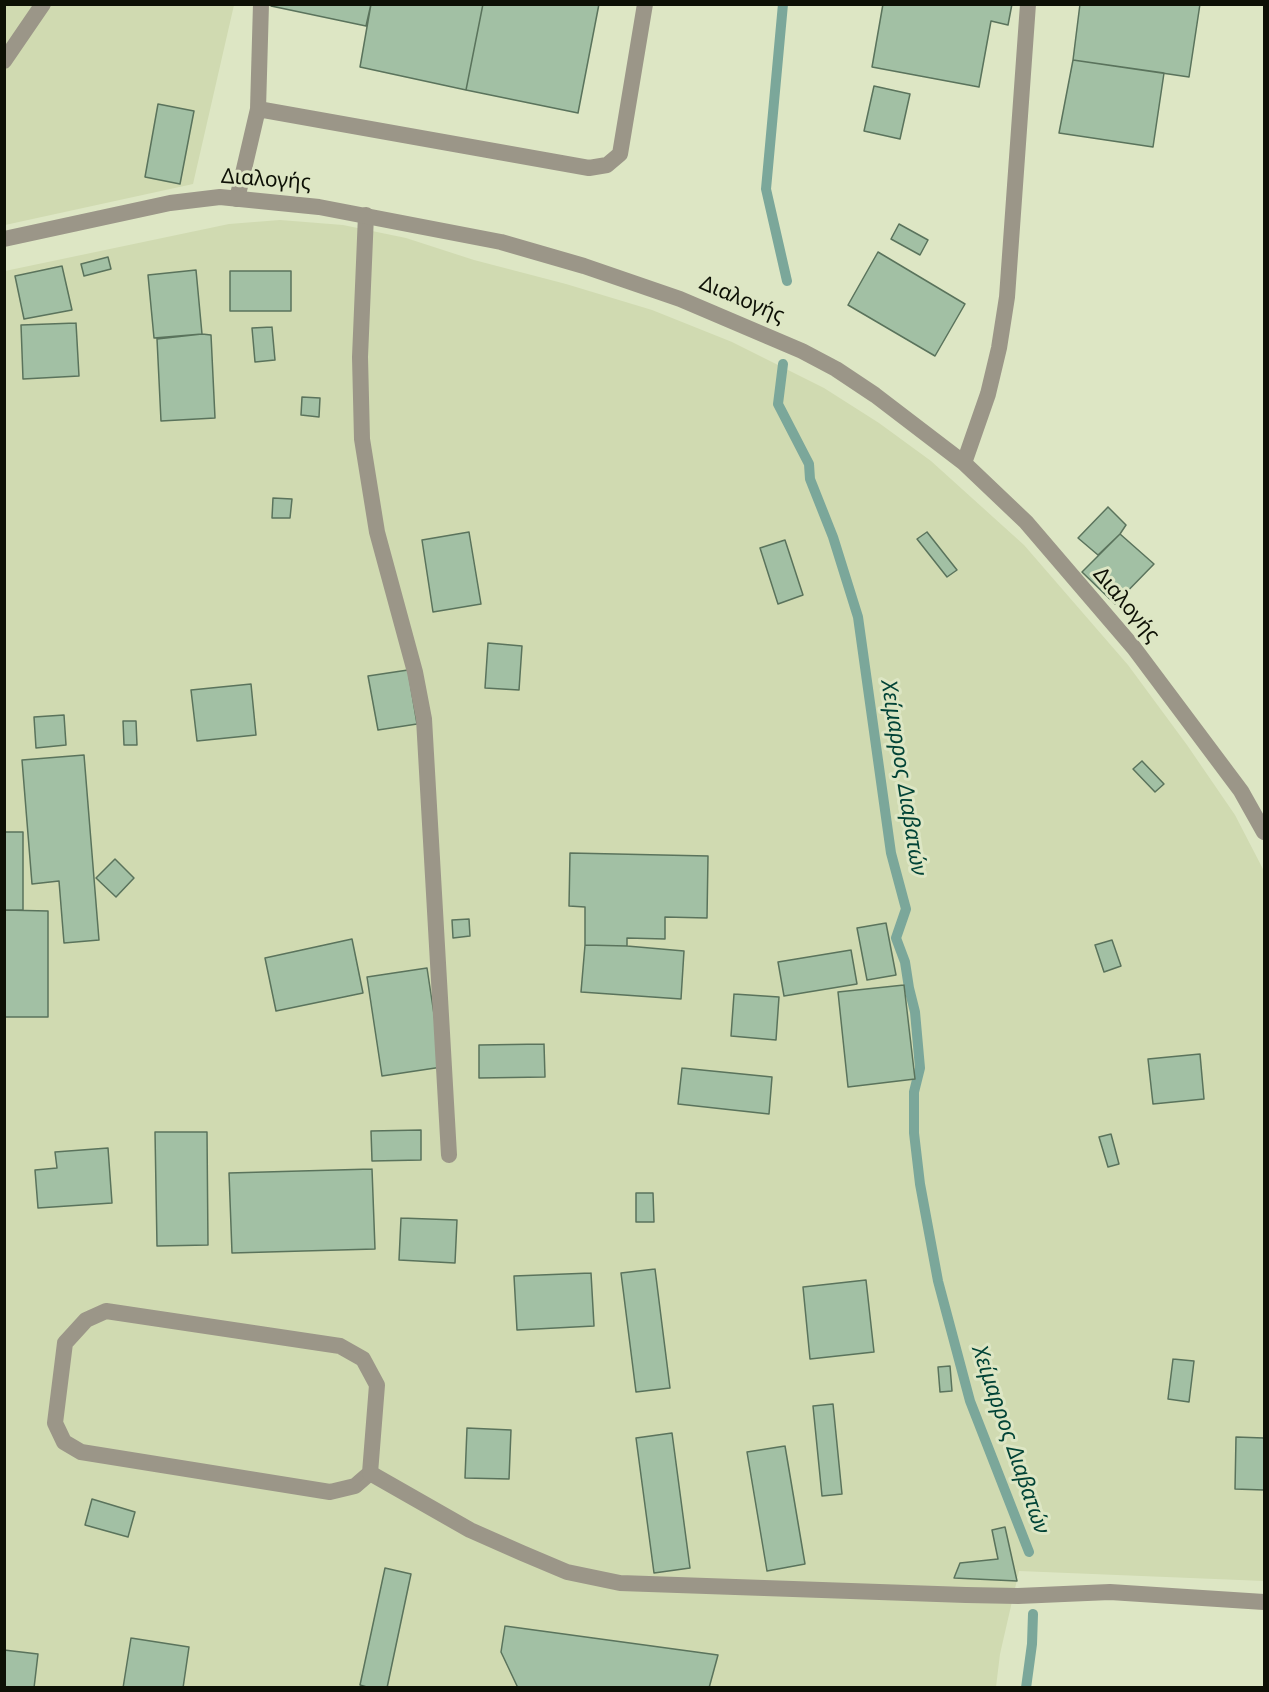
<!DOCTYPE html>
<meta charset="utf-8">
<style>
body{margin:0}
#map{position:relative;width:1269px;height:1692px;overflow:hidden;background:#dde6c4;font-family:"Noto Sans",sans-serif}
canvas{display:block}
.frame{position:absolute;inset:0;border:6px solid #0d1005;pointer-events:none}
</style>
<div id="map">
<canvas width="1269" height="1692"></canvas>
<div class="frame"></div>
</div>
<script>
const context = document.querySelector('canvas').getContext('2d');
context.lineJoin = 'round';
function paint(path, color) {
  context.fillStyle = color;
  context.fill(path, 'evenodd');
}
function shape(rows) {
  const path = new Path2D();
  for (const r of rows) {
    path.moveTo(r[0], r[1]);
    for (let i = 2; i < r.length; i += 2) path.lineTo(r[i], r[i + 1]);
  }
  return path;
}
function trace(path, color, width, dash) {
  context.strokeStyle = color;
  context.lineWidth = width;
  context.lineCap = dash ? 'butt' : 'round';
  context.setLineDash(dash || []);
  context.stroke(path);
}
function write(font, color, halo, rows, align = 'center') {
  context.font = font + ' "Noto Sans",sans-serif';
  context.lineWidth = 6;
  context.setLineDash([]);
  context.textBaseline = 'middle';
  context.strokeStyle = halo;
  context.fillStyle = color;
  for (const [text, x, y, turn = 0] of rows) {
    context.save();
    context.translate(x, y);
    context.rotate((+turn || 0) * Math.PI / 180);
    context.textAlign = isNaN(turn) ? turn : align;
    if (halo) context.strokeText(text, 0, 0);
    context.fillText(text, 0, 0);
    context.restore();
  }
}
paint(shape([
 [4,5,234,5,193,184,5,225],
 [280,220,343,225,406,238,474,260,566,284,652,310,732,342,824,388,879,423,931,461,1024,545,1128,665,1187,745,1235,815,1264,871,1264,1581,1019,1571,1000,1654,996,1687,5,1688,5,271,229,224]
]), '#d0dab1');
trace(shape([
 [783,4,766,189,787,281],
 [783,364,778,404,809,464,810,479,833,537,858,617,891,853,906,909,896,938,905,962,909,988,915,1012,920,1068,914,1092,914,1133,920,1184,938,1281,970,1401,1029,1552],
 [1026,1688,1032,1644,1033,1614]
]), '#7ba79a', 10);
const building = shape([
 [272,4,371,4,366,26,271,6,272,4],
 [371,4,483,4,466,90,360,67,371,4],
 [483,4,599,4,578,113,466,90,483,4],
 [883,4,1012,4,1008,25,991,21,979,87,872,67,883,4],
 [1080,4,1200,4,1189,77,1073,60,1080,4],
 [1073,60,1164,73,1153,147,1059,133,1073,60],
 [874,86,910,94,900,139,864,131,874,86],
 [158,104,194,111,180,184,145,177,158,104],
 [899,224,928,240,920,255,891,239,899,224],
 [878,252,965,304,935,356,848,305,878,252],
 [108,257,111,269,84,276,81,264,108,257],
 [62,266,72,310,24,319,15,276,62,266],
 [196,270,202,334,154,338,148,275,196,270],
 [230,271,291,271,291,311,230,311,230,271],
 [76,323,79,376,23,379,21,325,76,323],
 [272,327,275,360,255,362,252,328,272,327],
 [202,334,211,335,215,418,161,421,157,339,202,334],
 [302,397,320,398,319,417,301,415,302,397],
 [273,498,292,499,290,518,272,518,273,498],
 [1108,507,1126,525,1120,534,1098,555,1078,538,1108,507],
 [469,532,481,604,433,612,422,540,469,532],
 [927,532,957,570,947,577,917,539,927,532],
 [1120,534,1154,564,1115,604,1082,572,1120,534],
 [785,540,803,595,778,604,760,548,785,540],
 [488,643,522,646,519,690,485,688,488,643],
 [408,670,417,724,378,730,368,676,408,670],
 [251,684,256,735,197,741,191,690,251,684],
 [64,715,66,745,36,748,34,717,64,715],
 [123,721,136,721,137,745,124,745,123,721],
 [84,755,99,940,64,943,59,881,32,884,22,760,84,755],
 [1142,761,1164,784,1155,792,1133,769,1142,761],
 [4,832,23,832,23,910,4,910,4,832],
 [570,853,708,856,707,918,665,917,665,939,627,938,627,946,585,945,585,907,569,906,570,853],
 [115,859,134,878,116,897,96,878,115,859],
 [4,910,48,911,48,1017,4,1017,4,910],
 [469,919,470,936,453,938,452,920,469,919],
 [886,923,896,975,867,980,857,928,886,923],
 [352,939,363,993,276,1011,265,958,352,939],
 [1112,940,1121,966,1104,972,1095,945,1112,940],
 [585,945,627,946,684,951,681,999,581,992,585,945],
 [851,950,857,984,784,996,778,962,851,950],
 [427,968,442,1067,382,1076,367,977,427,968],
 [904,985,915,1079,848,1087,838,992,904,985],
 [734,994,779,997,776,1040,731,1036,734,994],
 [544,1044,545,1077,479,1078,479,1045,544,1044],
 [1200,1054,1204,1099,1153,1104,1148,1059,1200,1054],
 [682,1068,772,1077,769,1114,678,1104,682,1068],
 [421,1130,421,1160,372,1161,371,1131,421,1130],
 [155,1132,207,1132,208,1245,157,1246,155,1132],
 [1111,1134,1119,1164,1108,1167,1099,1137,1111,1134],
 [108,1148,112,1203,38,1208,35,1170,57,1168,55,1152,108,1148],
 [372,1169,375,1249,232,1253,229,1173,372,1169],
 [636,1193,653,1193,654,1222,636,1222,636,1193],
 [401,1218,457,1220,455,1263,399,1260,401,1218],
 [655,1269,670,1388,636,1392,621,1273,655,1269],
 [591,1273,594,1326,517,1330,514,1276,591,1273],
 [866,1280,874,1352,810,1359,803,1287,866,1280],
 [1173,1359,1194,1361,1189,1402,1168,1399,1173,1359],
 [950,1366,952,1391,940,1392,938,1367,950,1366],
 [833,1404,842,1494,822,1496,813,1406,833,1404],
 [467,1428,511,1430,509,1479,465,1478,467,1428],
 [672,1433,690,1568,654,1573,636,1438,672,1433],
 [1236,1437,1264,1438,1264,1490,1235,1489,1236,1437],
 [785,1446,805,1564,767,1571,747,1452,785,1446],
 [92,1499,135,1512,128,1537,85,1525,92,1499],
 [1005,1527,1017,1581,954,1578,960,1563,998,1559,992,1530,1005,1527],
 [385,1568,411,1574,387,1688,370,1688,360,1685,385,1568],
 [505,1626,718,1655,709,1688,518,1688,501,1652,505,1626],
 [131,1638,189,1647,183,1688,123,1688,131,1638],
 [4,1650,38,1654,34,1688,4,1688,4,1650]
]);
paint(building, '#a2c0a4');
trace(building, '#5a735c', 1.5);
trace(shape([
 [4,61,43,4],
 [258,109,589,168,607,165,620,154,645,4],
 [237,199,258,109,261,4],
 [366,215,360,357,362,439,377,532,415,672,424,719,449,1155],
 [106,1311,340,1346,363,1359,377,1385,370,1473,355,1486,330,1492,81,1452,64,1442,55,1423,65,1343,86,1320,106,1311]
]), '#9b9688', 16);
trace(shape([
 [4,239,170,203,220,197,319,207,501,242,584,266,680,299,802,351,836,369,875,395,964,463,1026,522,1134,648,1241,791,1264,832],
 [964,463,988,394,999,348,1007,297,1028,4],
 [370,1473,470,1530,522,1553,567,1572,620,1583,966,1595,1018,1596,1110,1592,1264,1602]
]), '#9b9688', 16);
write('21px', '#0d1005', '#dde6c4', [
 ["Διαλογής",266,180,4],
 ["Διαλογής",742,300,23],
 ["Διαλογής",1126,605,50]
]);
write('italic 22px', '#014336', '#dde6c4', [
 ["Χείμαρρος Διαβατών",903,778,81],
 ["Χείμαρρος Διαβατών",1010,1440,71]
]);
</script>
